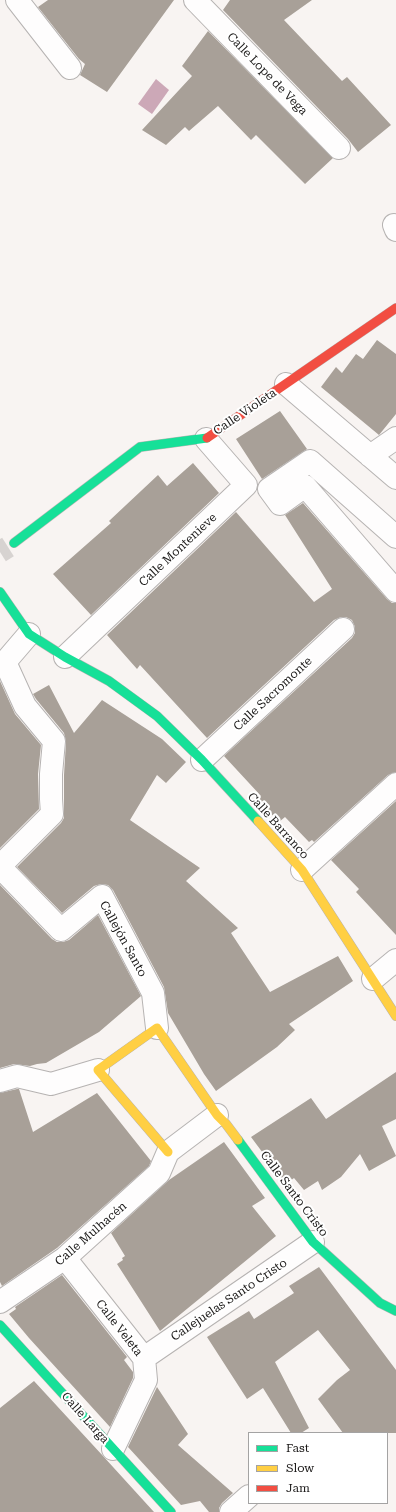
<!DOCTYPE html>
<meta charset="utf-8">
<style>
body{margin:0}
#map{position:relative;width:396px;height:1512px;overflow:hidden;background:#f8f4f2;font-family:"Roboto Serif",serif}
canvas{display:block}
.legend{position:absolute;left:248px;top:1432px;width:140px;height:72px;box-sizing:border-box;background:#fff;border:1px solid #a4a3a3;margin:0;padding:5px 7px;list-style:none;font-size:12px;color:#1b1918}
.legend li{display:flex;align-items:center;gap:8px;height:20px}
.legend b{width:20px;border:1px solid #a4a3a3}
</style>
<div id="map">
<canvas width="396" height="1512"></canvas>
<ul class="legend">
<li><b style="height:5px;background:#16e098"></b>Fast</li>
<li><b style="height:5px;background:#ffcf43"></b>Slow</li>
<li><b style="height:5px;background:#f24e42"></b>Jam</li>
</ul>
</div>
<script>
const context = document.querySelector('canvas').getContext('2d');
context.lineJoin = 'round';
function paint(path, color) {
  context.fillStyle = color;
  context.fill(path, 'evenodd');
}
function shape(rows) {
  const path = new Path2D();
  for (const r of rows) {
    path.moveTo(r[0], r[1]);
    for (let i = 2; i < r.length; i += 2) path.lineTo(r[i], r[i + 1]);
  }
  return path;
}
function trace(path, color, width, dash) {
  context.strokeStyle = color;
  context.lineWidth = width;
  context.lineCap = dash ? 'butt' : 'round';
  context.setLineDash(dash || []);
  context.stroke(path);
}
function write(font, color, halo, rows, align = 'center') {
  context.font = font + ' "Roboto Serif",serif';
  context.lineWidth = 4;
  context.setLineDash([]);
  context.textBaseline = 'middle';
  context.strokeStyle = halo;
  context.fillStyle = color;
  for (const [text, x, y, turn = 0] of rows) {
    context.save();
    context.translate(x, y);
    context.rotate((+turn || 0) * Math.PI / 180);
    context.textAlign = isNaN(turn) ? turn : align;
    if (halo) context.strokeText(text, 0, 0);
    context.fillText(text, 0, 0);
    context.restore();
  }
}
paint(shape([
 [156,79,169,90,152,114,138,104]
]), '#cca8b7');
paint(shape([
 [48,0,174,0,107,92,80,75,85,64,79,59,38,7],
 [230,0,312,0,284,20,342,81,347,77,391,125,358,152,348,139,223,10],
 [208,31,333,158,305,184,256,135,251,140,218,106,189,131,185,127,166,145,142,130,192,76,182,66],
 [377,340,396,354,396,414,379,435,321,387,336,367,342,373,356,354,363,359],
 [280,411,307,449,262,479,236,439],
 [193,463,219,493,91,615,53,574,111,523,109,521,158,475,167,486],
 [303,503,387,599,392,603,396,603,396,772,388,775,314,842,312,840,309,842,285,817,279,822,258,800,261,796,224,756,352,638,355,633,355,627,352,620,346,617,341,617,334,620,207,738,140,665,137,669,107,635,236,512,314,602,332,589,285,515],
 [0,681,15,714,41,745,38,774,39,809,0,848],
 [49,685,74,733,102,700,162,739,186,762,166,783,157,775,130,820,200,868,186,881,238,928,231,933,270,992,338,956,353,981,289,1024,295,1030,277,1047,216,1091,204,1074,168,1013,164,987,113,890,108,885,101,884,94,886,62,913,17,867,61,823,64,818,64,775,66,742,64,733,36,699,33,694],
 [396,801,396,935,356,892,359,889,331,860],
 [0,885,52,939,57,942,63,942,69,940,98,915,141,996,99,1032,46,1063,37,1064,30,1066,14,1064,0,1068],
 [396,1072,396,1119,382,1126,396,1156,369,1171,360,1154,341,1177,322,1190,318,1181,304,1190,294,1178,286,1184,251,1137,311,1098,326,1119],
 [17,1089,19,1089,33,1132,97,1093,151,1161,149,1166,57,1248,2,1286,0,1282,0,1093],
 [224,1142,265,1198,252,1206,276,1236,160,1331,117,1264,123,1260,122,1258,125,1256,111,1233,169,1180],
 [319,1267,396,1370,396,1433,343,1433,318,1399,337,1380,350,1370,318,1330,275,1362,309,1428,301,1433,291,1433,263,1388,247,1399,207,1337,249,1311,254,1319,294,1293,289,1286],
 [62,1275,127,1357,124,1360,133,1372,133,1378,110,1427,29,1338,9,1314,16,1309,15,1307],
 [34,1381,103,1456,154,1512,0,1512,0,1408],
 [157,1387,188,1434,178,1445,233,1493,222,1503,219,1508,219,1512,209,1512,200,1501,181,1505,128,1447]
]), '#a8a098');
trace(shape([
 [0,552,8,547]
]), '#d7d3d1', 22, [22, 11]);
const street = shape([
 [17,0,70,68],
 [195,0,339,148],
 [394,225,396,230],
 [286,384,396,478],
 [370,456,396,438],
 [396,537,310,461,269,489,280,504,305,486,396,591],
 [65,657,246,485,206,439],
 [0,665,5,662,29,634],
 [202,760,343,629],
 [0,866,52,814,51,799,51,774,54,741,25,706,5,662],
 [0,867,61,930,102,896,153,993,157,1028],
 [302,870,396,784],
 [373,979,396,960],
 [0,1081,17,1076,51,1084,98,1070],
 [65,1258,144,1358,146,1380,113,1449],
 [0,1302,65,1258,159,1173,168,1152,217,1115],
 [144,1358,313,1242],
 [231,1512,249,1496]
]);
const fast = shape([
 [14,543,140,447,207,438],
 [0,592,29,634,65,657,109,681,157,716,202,760,258,821],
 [238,1140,313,1242,380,1303,396,1311],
 [0,1325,171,1512]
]);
const slow = shape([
 [258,821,302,870,396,1016],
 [168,1152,98,1070,157,1028,217,1115,226,1124,238,1140]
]);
const jam = shape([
 [207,438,396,308]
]);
trace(street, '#b6b3b2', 24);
trace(fast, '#b6b3b2', 10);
trace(slow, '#b6b3b2', 10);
trace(jam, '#b6b3b2', 10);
trace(street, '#fefdfd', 22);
trace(fast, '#16e098', 9);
trace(slow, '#ffcf43', 9);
trace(jam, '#f24e42', 9);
write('12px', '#1b1918', '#fff', [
 ["Calle Lope de Vega",267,74,46],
 ["Calle Violeta",245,412,-34],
 ["Calle Montenieve",178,550,-43],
 ["Calle Sacromonte",273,694,-43],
 ["Calle Barranco",278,826,48],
 ["Callejón Santo",123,939,61],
 ["Calle Santo Cristo",294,1194,53],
 ["Calle Mulhacén",91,1234,-41],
 ["Callejuelas Santo Cristo",229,1300,-34],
 ["Calle Veleta",119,1328,52],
 ["Calle Larga",85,1418,48]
]);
</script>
